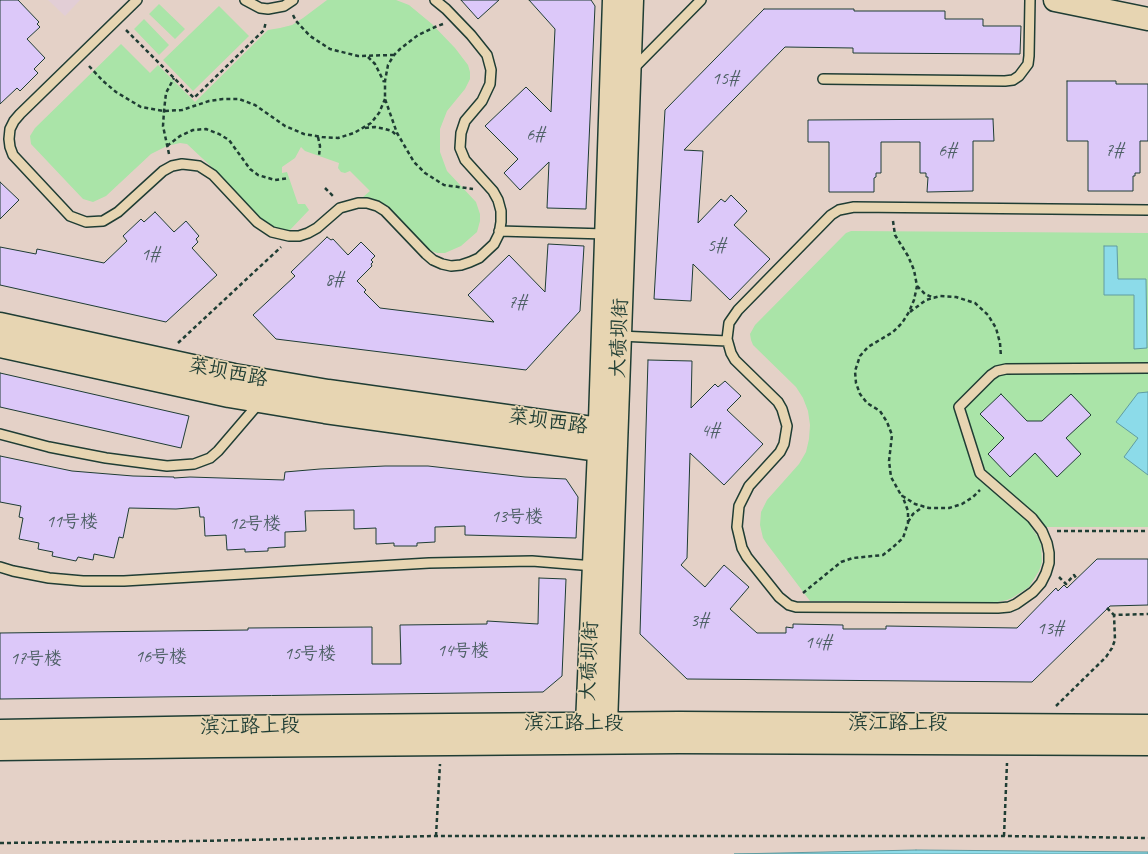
<!DOCTYPE html>
<meta charset="utf-8">
<style>
body{margin:0}
canvas{display:block;background:#e4d1c7}
</style>
<canvas width="1148" height="854"></canvas>
<script>
const context = document.querySelector('canvas').getContext('2d');
context.lineJoin = 'round';
function paint(path, color) {
  context.fillStyle = color;
  context.fill(path, 'evenodd');
}
function shape(rows) {
  const path = new Path2D();
  for (const r of rows) {
    path.moveTo(r[0], r[1]);
    for (let i = 2; i < r.length; i += 2) path.lineTo(r[i], r[i + 1]);
  }
  return path;
}
function trace(path, color, width, dash) {
  context.strokeStyle = color;
  context.lineWidth = width;
  context.lineCap = dash ? 'butt' : 'round';
  context.setLineDash(dash || []);
  context.stroke(path);
}
function write(font, color, halo, rows, align = 'center') {
  context.font = font + ' Caveat,"LXGW WenKai TC",sans-serif';
  context.lineWidth = 3.5;
  context.setLineDash([]);
  context.textBaseline = 'middle';
  context.strokeStyle = halo;
  context.fillStyle = color;
  for (const [text, x, y, turn = 0] of rows) {
    context.save();
    context.translate(x, y);
    context.rotate((+turn || 0) * Math.PI / 180);
    context.textAlign = isNaN(turn) ? turn : align;
    if (halo) context.strokeText(text, 0, 0);
    context.fillText(text, 0, 0);
    context.restore();
  }
}
paint(shape([
 [48,0,80,0,65,16]
]), '#e2ced6');
paint(shape([
 [327,0,396,0,409,5,432,24,455,48,468,65,470,72,470,79,465,89,447,111,440,129,440,152,447,171,476,202,480,214,480,221,477,232,461,246,445,253,437,253,429,250,389,207,379,201,368,197,363,197,370,191,350,171,345,173,341,172,338,168,339,163,305,151,301,147,295,158,282,167,282,173,287,172,298,204,305,204,309,210,289,231,274,227,261,219,217,172,187,144,180,143,167,146,151,154,106,196,93,202,83,199,31,144,30,136,35,128,121,44,150,73,158,65,195,102,268,30,280,28,292,25,303,18],
 [159,4,185,29,175,39,149,14],
 [219,6,249,36,193,91,163,60],
 [144,19,169,45,159,55,134,29],
 [851,231,1148,233,1148,527,1031,527,1038,537,1041,545,1042,562,1039,571,1029,587,1012,598,1007,600,997,602,810,601,767,544,763,538,760,525,761,512,767,500,799,464,806,452,809,439,810,425,808,411,803,398,796,387,753,345,751,340,750,334,755,325,846,233]
]), '#aae4a8');
const water = shape([
 [1104,246,1117,246,1118,279,1146,279,1147,348,1134,349,1134,295,1104,295,1104,246],
 [1148,392,1148,475,1124,457,1138,438,1116,422,1138,393,1148,392],
 [916,850,1148,852,1148,854,734,854,916,850]
]);
paint(water, '#8cdbe9');
trace(water, '#609ca1', 1);
const building = shape([
 [0,0,18,0,39,22,37,24,40,27,27,39,45,58,34,69,38,73,20,91,17,88,0,104,0,0],
 [461,0,499,0,478,19,461,0],
 [529,0,591,0,595,6,586,209,547,208,549,162,520,190,504,173,518,159,485,126,526,87,551,112,555,29,529,0],
 [764,9,854,9,854,11,945,11,945,19,983,19,983,26,1021,26,1020,54,853,53,853,48,785,47,684,150,703,151,698,223,721,199,725,202,731,195,747,211,734,225,770,259,730,300,693,264,691,301,654,299,665,110,764,9],
 [1067,81,1116,81,1116,84,1148,84,1148,141,1140,141,1140,173,1135,173,1135,176,1133,176,1133,191,1088,191,1088,141,1067,141,1067,81],
 [993,119,994,141,973,141,973,191,927,192,928,177,926,177,926,173,920,173,920,142,881,142,881,173,876,173,876,177,874,178,874,192,829,192,829,142,808,142,808,120,993,119],
 [0,182,19,200,0,219,0,182],
 [155,212,174,232,186,221,199,236,196,239,198,242,192,248,217,275,166,322,0,285,0,247,36,254,37,249,104,263,127,241,123,236,141,219,144,222,155,212],
 [327,237,331,240,333,239,348,255,361,242,375,256,371,260,373,262,371,264,372,266,357,281,366,290,364,292,380,308,494,322,468,295,509,255,545,292,548,244,584,246,580,311,526,370,276,339,253,315,295,276,291,272,327,237],
 [648,360,692,361,691,408,715,384,718,387,725,381,741,396,727,410,763,444,724,485,690,453,687,558,681,565,705,587,724,565,749,587,730,609,757,633,786,633,786,627,793,628,793,624,843,625,843,629,886,629,886,626,1017,628,1056,588,1058,591,1064,585,1067,588,1097,559,1148,559,1148,605,1110,606,1032,682,687,679,640,634,648,360],
 [0,373,189,416,181,448,0,407,0,373],
 [1001,394,1027,421,1042,421,1071,394,1091,415,1066,438,1081,454,1057,477,1035,453,1010,477,988,454,1004,438,980,414,1001,394],
 [0,456,72,471,133,476,174,477,174,478,190,477,284,480,285,472,320,469,385,466,428,466,525,477,566,479,578,497,576,538,465,535,465,526,435,527,435,542,417,543,417,546,394,546,394,543,376,544,376,528,354,529,354,510,305,511,306,531,285,532,285,547,268,548,268,551,245,552,245,549,227,550,226,535,205,536,204,517,200,517,199,507,176,509,129,508,123,538,119,537,114,558,94,554,93,560,78,557,76,561,52,556,53,552,38,549,39,543,19,539,23,518,19,517,21,506,0,502,0,456],
 [539,578,566,579,562,676,543,692,0,699,0,633,248,630,248,628,372,627,372,664,401,664,400,625,487,624,487,621,538,624,539,578]
]);
paint(building, '#dcc8f9');
trace(building, '#1f3d34', 1);
const lane = shape([
 [137,0,20,114,14,121,10,129,9,139,10,147,13,155,70,216,86,222,103,221,118,212,163,171,172,166,182,164,191,165,199,166,213,175,257,222,272,232,289,236,299,236,308,233,317,228,340,208,358,203,367,203,377,206,385,211,426,254,433,260,442,264,451,266,461,265,470,262,479,258,494,244,499,234,501,222,501,211,498,200,493,191,465,160,460,148,461,133,465,121,482,101,490,84,491,70,487,55,471,35,446,9,435,0],
 [245,0,260,8,268,9,284,6,293,0],
 [632,70,701,0],
 [823,79,1005,81,1013,80,1019,76,1028,64,1029,56,1030,0],
 [1148,210,854,207,839,210,831,215,738,310,729,323,727,339,731,353,735,360,778,402,782,409,787,426,784,444,780,452,749,486,739,506,737,527,742,548,747,557,779,597,789,605,796,607,998,608,1009,607,1016,604,1033,592,1041,583,1046,573,1049,563,1049,553,1047,543,1042,531,1032,518,980,473,959,407,991,375,997,371,1006,369,1148,368],
 [499,231,606,234],
 [620,336,727,341],
 [0,434,49,447,106,458,167,466,194,464,210,458,218,451,260,402],
 [0,567,13,571,49,578,83,581,124,581,429,563,532,561,594,566]
]);
const secondary = shape([
 [1055,0,1148,19],
 [0,324,234,375,328,391,599,429,611,438],
 [0,346,229,396,325,412,599,450,613,444],
 [0,731,220,727,679,723,1148,726],
 [598,737,606,724,632,0],
 [592,738,587,724,599,450,614,0],
 [0,749,219,746,679,742,1148,744]
]);
trace(lane, '#1f3d34', 12);
trace(secondary, '#1f3d34', 25);
trace(shape([
 [293,15,296,21,310,36,330,49,358,56,393,55],
 [443,24,435,27,418,35,400,49,394,55,388,65,385,81,385,99,397,133,414,162,425,173,444,185,473,189],
 [126,30,194,98,264,30,266,21],
 [368,57,375,64,384,82],
 [89,66,103,81,116,92,141,107,164,111,182,110,209,101,223,99,239,99,255,105,285,126,304,134,322,137,338,138,354,133,371,123,379,113,385,99],
 [365,128,375,127,385,129,392,131,397,136],
 [318,137,320,146,319,156],
 [167,146,180,136,193,130,206,129,219,134,229,140,250,169,258,175,275,180,289,178],
 [169,154,163,126,164,111,166,93,174,78],
 [325,188,333,196],
 [893,221,895,235,908,256,914,270,917,286,914,300,909,312,902,323,893,332,868,347,860,356,855,371,856,383,860,394,867,403,880,411,887,422,892,435,889,461,891,477,901,495,915,504,929,508,949,508,962,504,973,497,980,490],
 [917,286,925,294,934,298],
 [910,312,926,300,940,296,956,297,975,303,988,315,996,328,1000,343,1001,357],
 [178,343,281,247],
 [908,522,913,514,924,506],
 [1057,531,1148,531],
 [1059,577,1066,584,1074,575,1077,579],
 [803,593,841,562,853,558,883,555,892,548,903,538,908,523,908,511,902,495],
 [1107,608,1114,615],
 [1056,706,1106,657,1112,648,1115,640,1114,615,1148,614],
 [436,836,440,764],
 [1004,836,1007,763],
 [0,843,197,841,436,836,1004,836,1148,838]
]), '#1f3d34', 2.5, [4, 3]);
trace(lane, '#e7d5b2', 9);
trace(secondary, '#e7d5b2', 22);
write('18px', '#4e6065', null, [
 ["15#",725,79],
 ["6#",535,135],
 ["6#",947,151],
 ["7#",1114,151],
 ["5#",716,246],
 ["1#",150,255],
 ["8#",334,280],
 ["7#",517,303],
 ["4#",710,431],
 ["13号楼",517,517],
 ["11号楼",72,522],
 ["12号楼",255,524],
 ["3#",699,621],
 ["13#",1050,629],
 ["14#",818,643],
 ["14号楼",463,651],
 ["15号楼",310,654],
 ["16号楼",161,657],
 ["17号楼",36,659]
]);
write('20px', '#1f3d34', '#e7d5b2', [
 ["大碛坝街",620,338,-88],
 ["菜坝西路",228,373,11],
 ["菜坝西路",548,422,8],
 ["大碛坝街",590,661,-88],
 ["滨江路上段",574,724],
 ["滨江路上段",898,724],
 ["滨江路上段",250,727,-1]
]);
</script>
